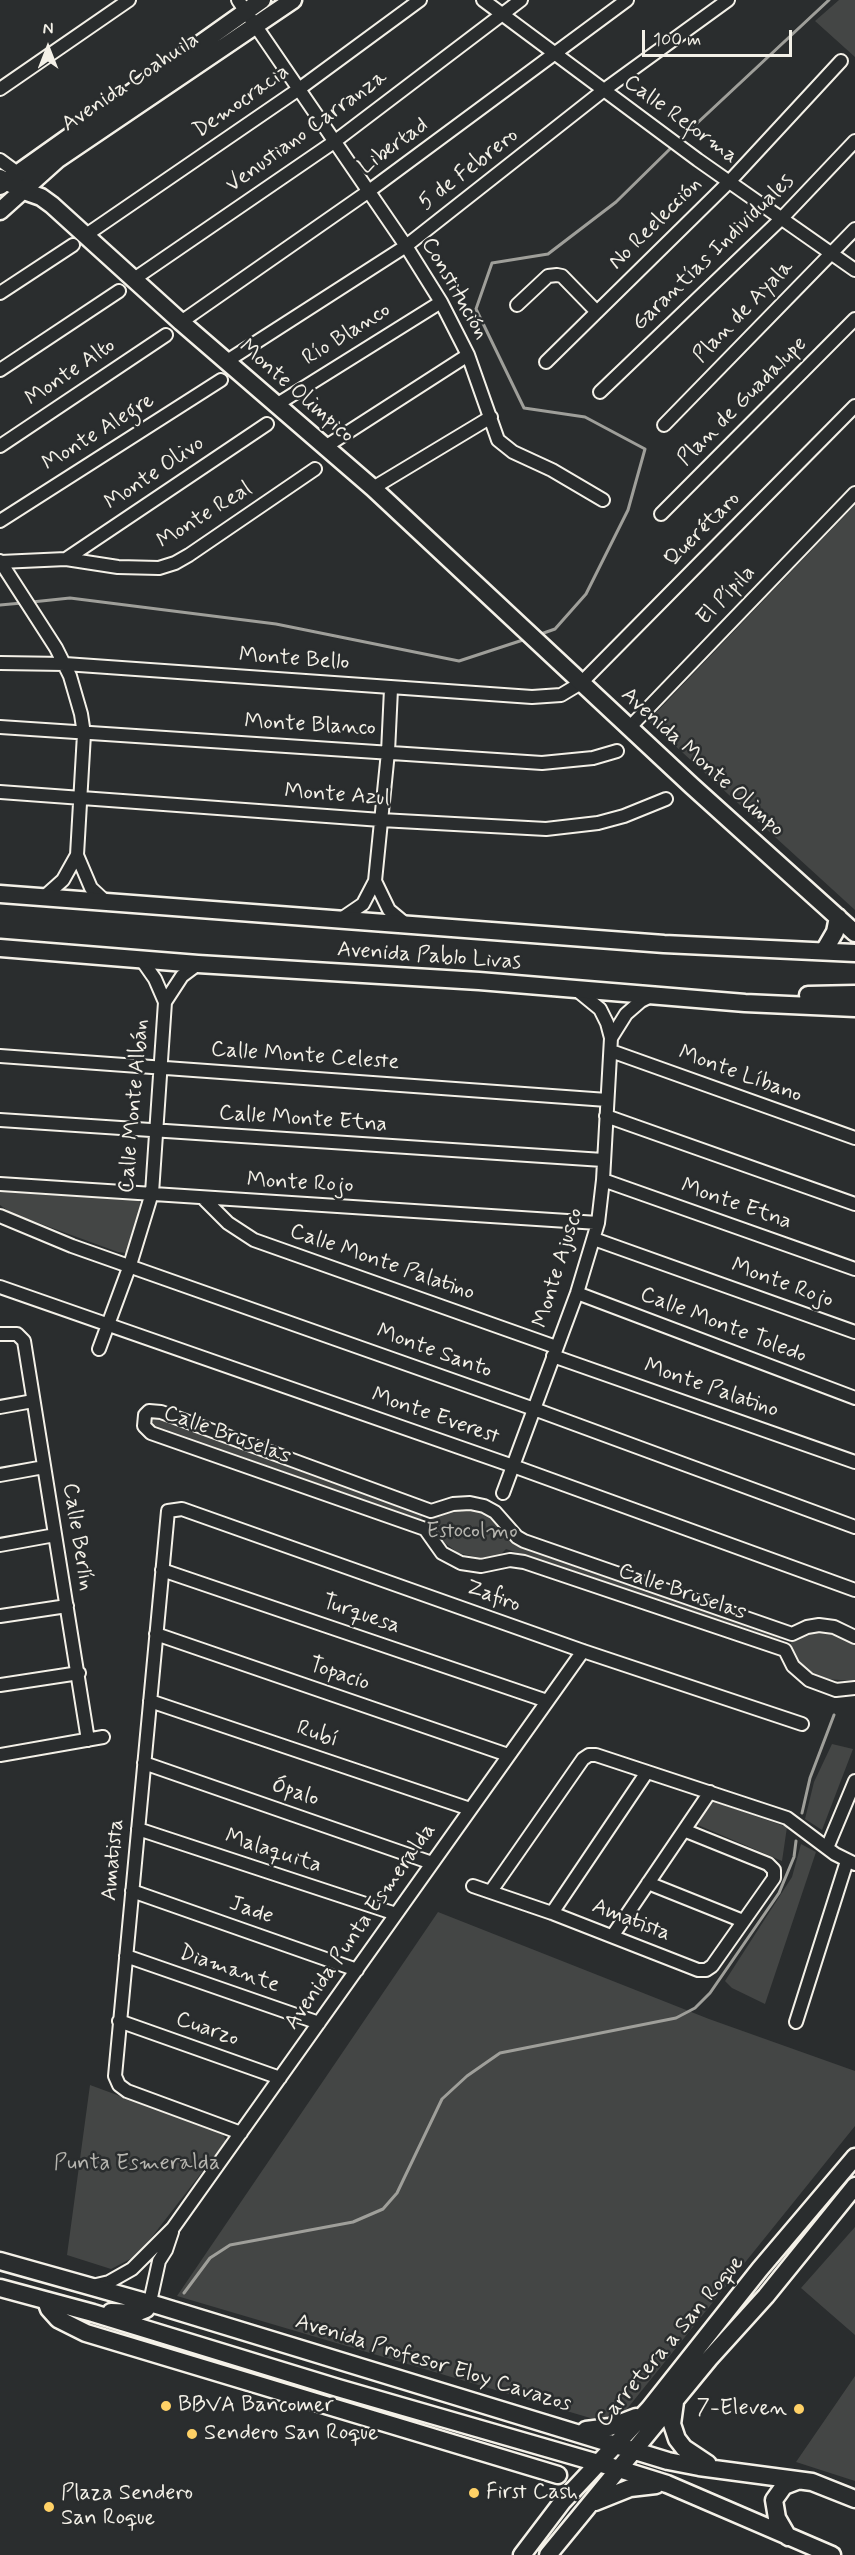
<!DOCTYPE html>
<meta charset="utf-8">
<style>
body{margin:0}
#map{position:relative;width:855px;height:2555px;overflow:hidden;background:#2a2d2e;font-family:Mynerve,sans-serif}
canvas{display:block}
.north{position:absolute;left:18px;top:18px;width:60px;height:60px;-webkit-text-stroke:4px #2a2d2e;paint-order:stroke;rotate:0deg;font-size:16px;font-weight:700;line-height:24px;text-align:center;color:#f4f1e8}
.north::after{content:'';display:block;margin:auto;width:21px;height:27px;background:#f4f1e8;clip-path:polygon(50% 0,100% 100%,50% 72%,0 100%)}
.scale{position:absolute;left:642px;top:30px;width:150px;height:27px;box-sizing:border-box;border:3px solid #f4f1e8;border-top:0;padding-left:8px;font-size:18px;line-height:21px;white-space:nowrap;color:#f4f1e8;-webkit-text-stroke:4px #2a2d2e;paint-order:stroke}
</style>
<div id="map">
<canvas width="855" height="2555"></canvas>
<div class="north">N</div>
<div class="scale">100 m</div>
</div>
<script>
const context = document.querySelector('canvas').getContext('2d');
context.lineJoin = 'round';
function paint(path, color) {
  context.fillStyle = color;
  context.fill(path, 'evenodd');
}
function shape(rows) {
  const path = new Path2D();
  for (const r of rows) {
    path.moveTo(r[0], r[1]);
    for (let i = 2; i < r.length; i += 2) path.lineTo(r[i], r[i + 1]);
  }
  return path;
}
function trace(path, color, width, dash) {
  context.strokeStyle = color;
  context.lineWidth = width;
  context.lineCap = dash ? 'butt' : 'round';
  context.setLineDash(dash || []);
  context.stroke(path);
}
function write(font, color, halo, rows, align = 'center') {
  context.font = font + ' Mynerve,sans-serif';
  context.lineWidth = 5;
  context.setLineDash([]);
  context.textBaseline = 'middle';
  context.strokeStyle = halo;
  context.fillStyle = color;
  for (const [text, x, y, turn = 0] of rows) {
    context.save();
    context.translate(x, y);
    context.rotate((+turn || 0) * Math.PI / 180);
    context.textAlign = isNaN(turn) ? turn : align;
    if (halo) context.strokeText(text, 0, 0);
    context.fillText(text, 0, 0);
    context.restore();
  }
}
paint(shape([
 [839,0,855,0,855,57,815,21],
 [855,505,855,910,648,721],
 [0,1191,136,1198,142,1205,126,1253,118,1252,11,1213,0,1205],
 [151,1414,423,1513,421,1520,153,1425,148,1420],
 [474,1507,497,1517,510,1541,780,1634,783,1637,777,1642,747,1629,506,1549,500,1555,481,1558,458,1553,445,1543,434,1529,429,1517,436,1512],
 [806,1631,828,1631,855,1641,855,1681,825,1679,808,1672,797,1663,791,1652,791,1643,795,1637],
 [832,1744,853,1749,822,1830,805,1819,814,1782],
 [712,1801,787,1827,782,1861,698,1825],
 [801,1844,816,1852,765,2004,732,1988,725,1981,792,1877],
 [438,1912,709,2019,855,2071,855,2126,614,2425,177,2296],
 [90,2085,223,2134,226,2141,138,2255,111,2269,67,2255],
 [855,2227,855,2335,801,2288],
 [855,2376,855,2481,796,2462]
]), '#444645');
trace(shape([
 [678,141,829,0],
 [32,602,70,598,276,624,459,661,526,639],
 [0,605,22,603],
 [538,635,555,629,586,594,628,510,645,449,585,417,524,408,476,309,492,263,548,254,616,202,673,146],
 [802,1813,810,1778,834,1715],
 [184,2293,210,2258,230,2245,353,2222,383,2209,397,2193,442,2099,467,2076,500,2053,676,2018,695,2008,710,1993,779,1893,794,1857,796,1841]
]), '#9f9f9a', 3);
const street = shape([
 [238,0,406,246,441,302,468,355,498,440,513,452,552,470,603,500],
 [483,0,698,160,855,270],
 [0,89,129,0],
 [0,160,23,177],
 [86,235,299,89,420,0],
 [134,279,334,142,521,0],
 [0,293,73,245],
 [517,305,548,276,557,275,562,276,597,312],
 [181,322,369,191,627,0],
 [227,361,406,246,604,90,728,0],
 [546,362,729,182,841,61],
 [0,370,119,291],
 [600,392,782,218,855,141],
 [276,405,441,302],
 [664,425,855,229],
 [0,446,166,335],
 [325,447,468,355],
 [373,488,491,417],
 [661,514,855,319],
 [0,521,221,380],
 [66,559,267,424],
 [0,561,56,648,70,676,81,714,84,734,77,855,91,888,105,901],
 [0,562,66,559,118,567,159,568,175,563,189,555,315,469],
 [0,663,65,664,532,697,561,695,581,683,855,406],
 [0,727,542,763,593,758,617,751],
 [629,728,855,493],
 [0,792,381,820,546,829,598,823,624,816,666,799],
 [375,881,389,910,407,925],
 [44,897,63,880,77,855],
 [341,919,363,904,375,881,388,752,391,689],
 [141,959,155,979,165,1002],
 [611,1038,626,1014,641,1001,653,995],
 [611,1051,855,1138],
 [0,1056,607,1100],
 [606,1116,855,1204],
 [0,1120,603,1160],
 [603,1180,855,1269],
 [0,1184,598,1223],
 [204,1199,228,1223,254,1240,556,1347],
 [0,1216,72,1246,534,1409,855,1527],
 [594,1239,855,1332],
 [0,1287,513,1466,855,1590],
 [577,1293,855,1398],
 [0,1334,17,1334,24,1341,88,1740],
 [99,1349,130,1265,152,1193,165,1002,182,976,198,964],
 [553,1356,855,1462],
 [0,1407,33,1401],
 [0,1475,44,1467],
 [503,1493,577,1293,598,1223,603,1180,611,1038,607,1023,600,1009,578,991],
 [0,1545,55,1535],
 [162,1570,547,1701],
 [0,1616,67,1606],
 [156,1634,508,1755],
 [855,1637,834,1627,819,1625,807,1627,792,1634,524,1541,517,1537,495,1512,484,1506,470,1503,453,1504,431,1511,161,1412,149,1411,145,1415,144,1426,151,1433,425,1529,442,1553,461,1563,481,1566,510,1560,524,1562,785,1650,793,1666,809,1680,836,1690,855,1688],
 [0,1685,79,1673],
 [150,1701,470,1809],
 [0,1755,103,1737],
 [144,1763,432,1863],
 [138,1829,396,1914],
 [827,1848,855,1781],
 [648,1883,743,1921],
 [473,1886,552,1913,698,1970,706,1970,712,1966,774,1878,774,1870,768,1864,686,1831],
 [132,1891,357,1970],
 [491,1891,583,1759,589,1755,596,1755,787,1818,835,1854,855,1864],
 [552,1913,647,1772],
 [613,1935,710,1792],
 [126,1956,319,2023],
 [119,2021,280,2078],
 [796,2022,847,1861],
 [241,2133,127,2091,119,2085,115,2076,168,1511,182,1509,583,1651,802,1724],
 [92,2286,109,2282,132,2269,173,2228,583,1651],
 [150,2302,159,2261,166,2250,172,2232]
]);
const secondary = shape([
 [0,178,24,191,41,197,52,205,181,322,373,488,692,786,855,933],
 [0,186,262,0],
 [0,211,58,159,293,0],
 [0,894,664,944,855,953],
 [0,948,198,964,479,981,745,1003,855,1008],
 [824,951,835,932,838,917],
 [808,995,855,994],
 [0,2261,160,2306,668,2461,699,2467,812,2482,855,2499],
 [0,2288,93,2313,338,2388,619,2469,667,2484,832,2555],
 [46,2301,49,2309,58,2319,86,2333,558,2475],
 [111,2312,136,2313,146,2309,150,2302],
 [675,2402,672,2424,677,2439,684,2448,708,2464],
 [586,2430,610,2427,636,2417],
 [595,2502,630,2488,656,2485],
 [788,2537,777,2518,774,2500,784,2486,797,2481],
 [522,2555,563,2501,649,2409,760,2269,855,2157],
 [548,2555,709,2359,766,2296,855,2186]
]);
trace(street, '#f4f1e8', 16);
trace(secondary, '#f4f1e8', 21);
trace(street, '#2a2d2e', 12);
trace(secondary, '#2a2d2e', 16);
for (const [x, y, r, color] of [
 [166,2406,6,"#ffd166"],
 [799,2409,6,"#ffd166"],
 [192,2434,6,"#ffd166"],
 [474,2493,6,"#ffd166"],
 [49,2507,6,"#ffd166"]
]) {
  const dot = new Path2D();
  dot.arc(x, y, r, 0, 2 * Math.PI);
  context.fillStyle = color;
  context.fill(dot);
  trace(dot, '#2a2d2e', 2);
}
write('22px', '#f4f1e8', '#2a2d2e', [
 ["Avenida Coahuila",131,83,-34],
 ["Democracia",242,102,-35],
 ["Calle Reforma",680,120,36],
 ["Venustiano Carranza",307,132,-36],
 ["Libertad",394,147,-36],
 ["5 de Febrero",469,170,-38],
 ["No Reelección",656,224,-45],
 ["Garantías Individuales",714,253,-44],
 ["Constitución",454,289,60],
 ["Plan de Ayala",744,312,-46],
 ["Río Blanco",347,335,-32],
 ["Monte Alto",71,373,-34],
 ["Monte Olimpico",296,392,41],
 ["Plan de Guadalupe",743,402,-45],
 ["Monte Alegre",99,433,-32],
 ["Monte Olivo",155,474,-34],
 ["Monte Real",205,516,-32],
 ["Querétaro",703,530,-45],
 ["El Pípila",727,596,-46],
 ["Monte Bello",294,660,4],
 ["Monte Blanco",310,726,3],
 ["Avenida Monte Olimpo",702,763,42],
 ["Monte Azul",337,796,4],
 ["Avenida Pablo Livas",429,957,4],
 ["Calle Monte Celeste",305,1057,4],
 ["Monte Líbano",740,1075,20],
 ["Calle Monte Albán",135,1106,-85],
 ["Calle Monte Etna",303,1120,4],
 ["Monte Rojo",300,1184,3],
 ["Monte Etna",736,1205,19],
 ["Calle Monte Palatino",382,1263,19],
 ["Monte Ajusco",559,1268,-73],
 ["Monte Rojo",782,1284,20],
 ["Calle Monte Toledo",723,1326,21],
 ["Monte Santo",434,1352,20],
 ["Monte Palatino",711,1389,19],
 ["Monte Everest",435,1417,19],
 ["Calle Bruselas",227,1436,20],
 ["Calle Berlín",77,1537,81],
 ["Calle Bruselas",682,1593,19],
 ["Zafiro",493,1597,20],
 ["Turquesa",361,1615,19],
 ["Topacio",339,1675,19],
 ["Rubí",317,1735,19],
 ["Ópalo",295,1793,19],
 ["Malaquita",273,1852,18],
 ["Amatista",114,1860,-85],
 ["Jade",251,1911,19],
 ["Amatista",631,1921,21],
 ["Avenida Punta Esmeralda",361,1927,-55],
 ["Diamante",229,1970,19],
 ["Cuarzo",207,2030,19],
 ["Carretera a San Roque",671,2342,-50],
 ["Avenida Profesor Eloy Cavazos",433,2364,17]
]);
write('22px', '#b6b5af', '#2a2d2e', [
 ["Estocolmo",472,1532],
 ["Punta Esmeralda",137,2164]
]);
write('22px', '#f4f1e8', '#2a2d2e', [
 ["BBVA Bancomer",178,2406],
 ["7-Eleven",787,2409,"right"],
 ["Sendero San Roque",204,2434],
 ["First Cash",486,2493],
 ["Plaza Sendero",61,2494],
 ["San Roque",61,2519]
], 'left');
</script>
